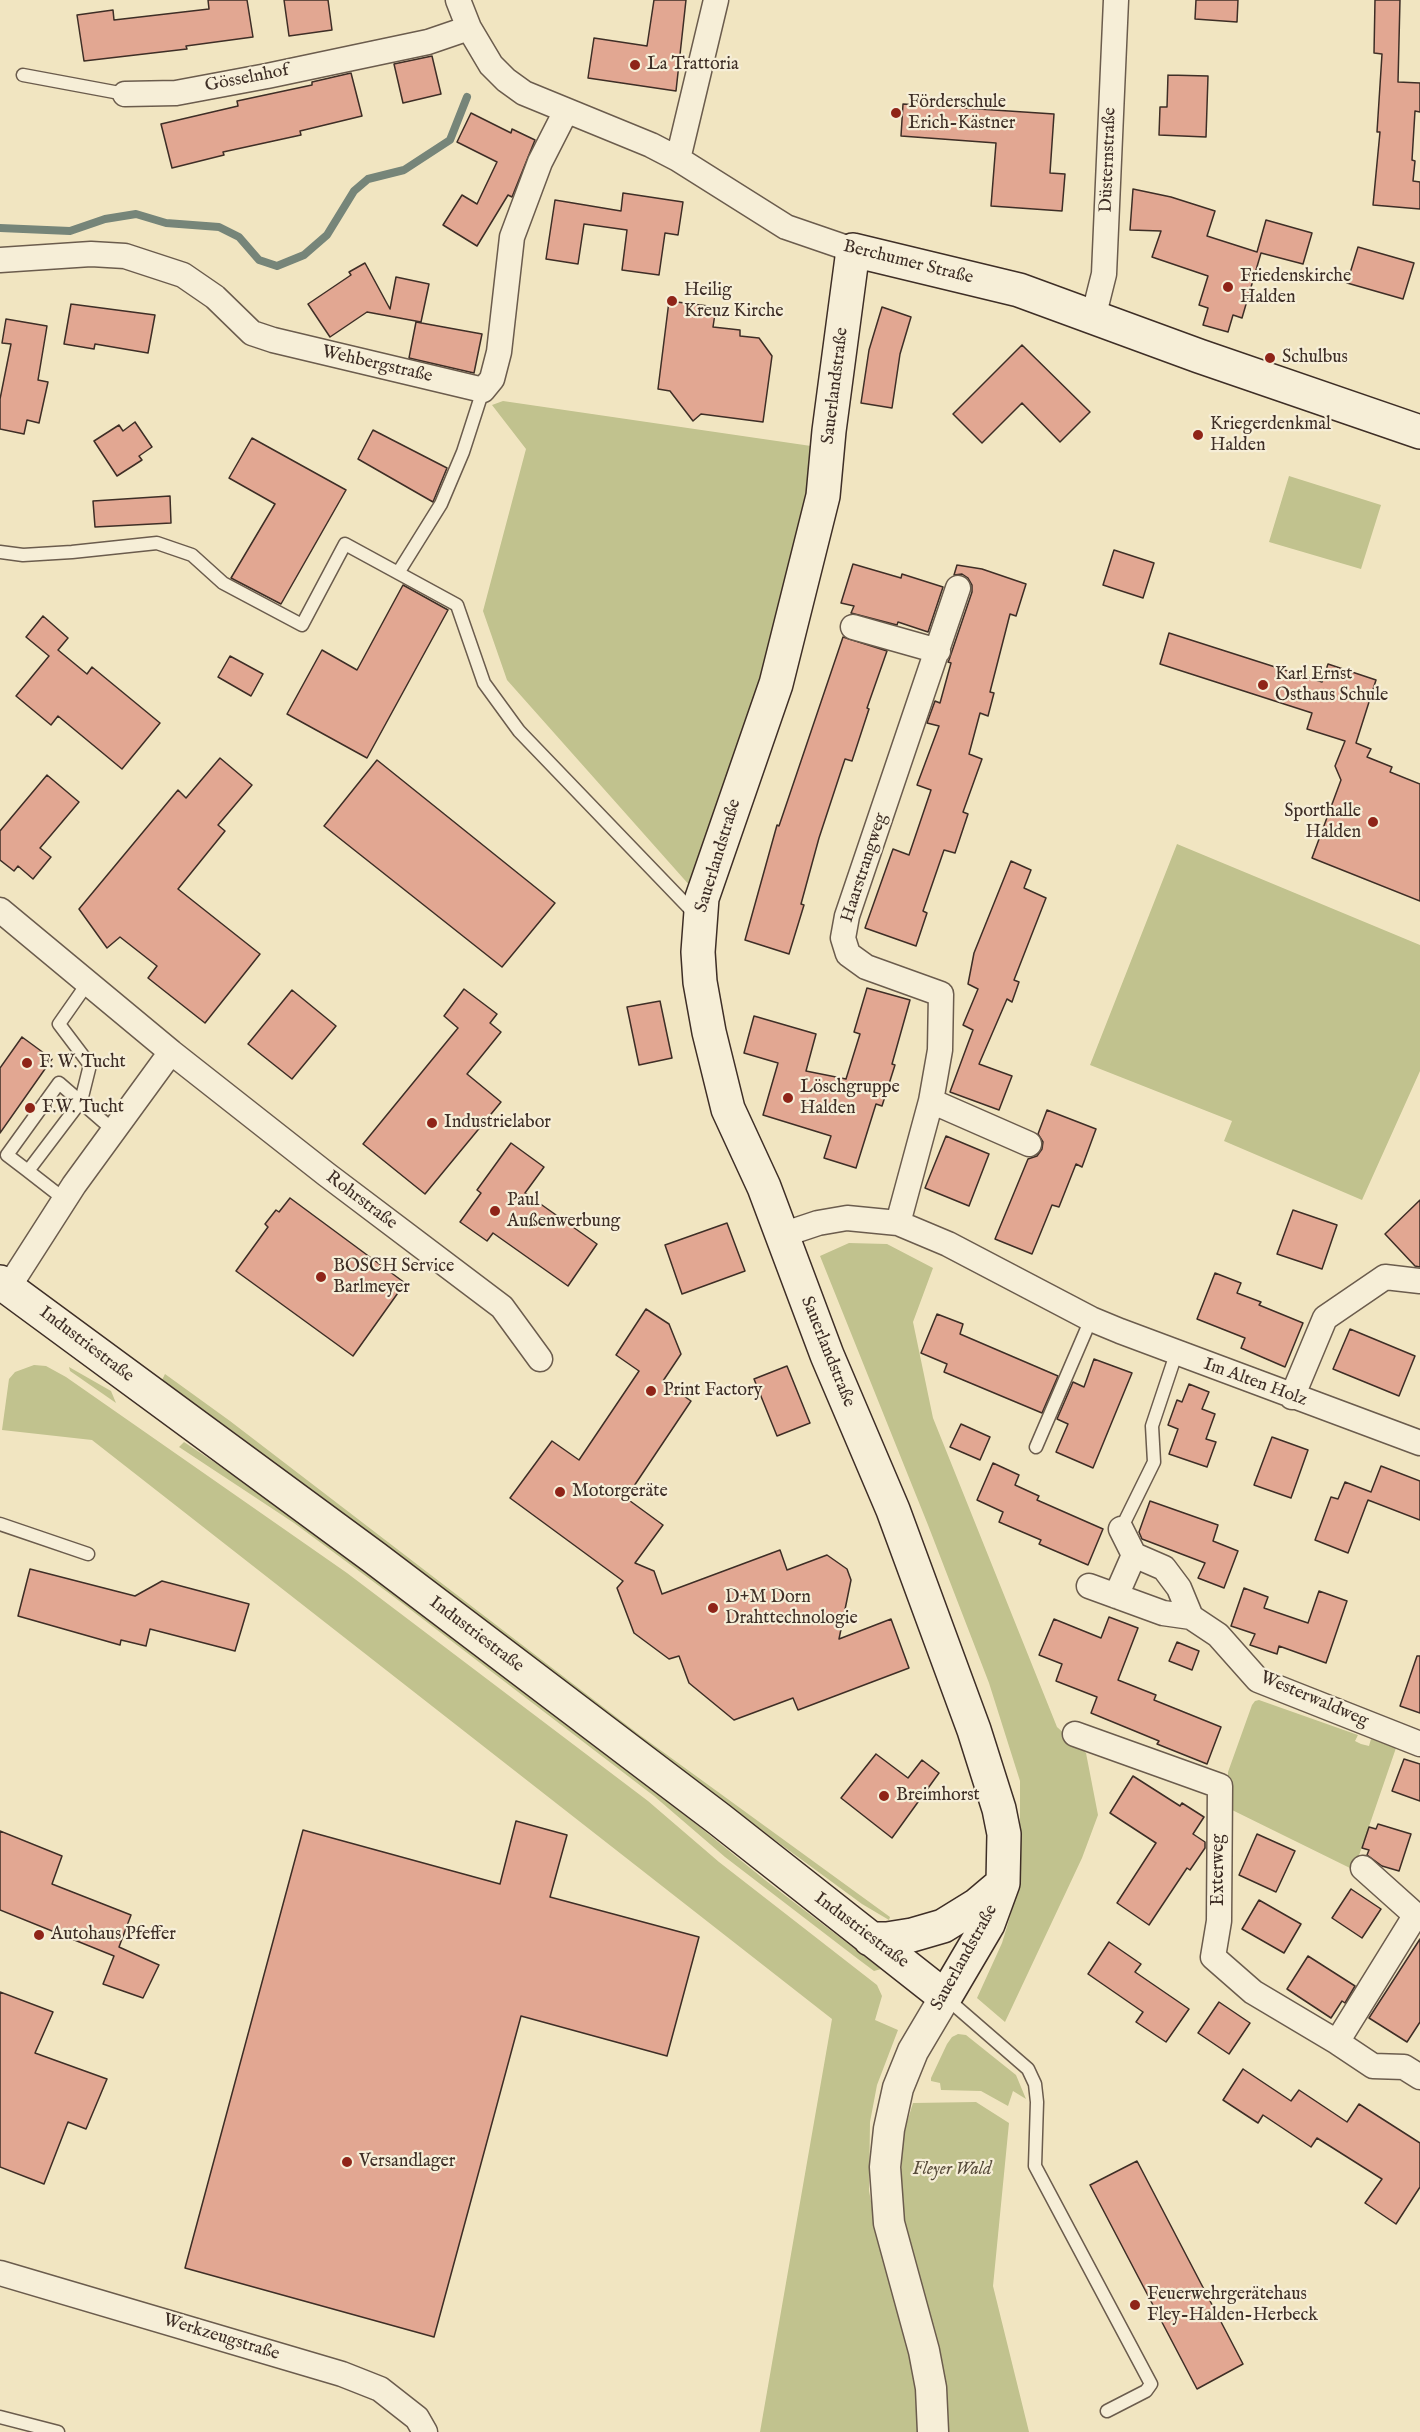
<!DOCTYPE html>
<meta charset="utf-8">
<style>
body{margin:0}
canvas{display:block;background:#f1e5c1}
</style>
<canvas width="1420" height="2432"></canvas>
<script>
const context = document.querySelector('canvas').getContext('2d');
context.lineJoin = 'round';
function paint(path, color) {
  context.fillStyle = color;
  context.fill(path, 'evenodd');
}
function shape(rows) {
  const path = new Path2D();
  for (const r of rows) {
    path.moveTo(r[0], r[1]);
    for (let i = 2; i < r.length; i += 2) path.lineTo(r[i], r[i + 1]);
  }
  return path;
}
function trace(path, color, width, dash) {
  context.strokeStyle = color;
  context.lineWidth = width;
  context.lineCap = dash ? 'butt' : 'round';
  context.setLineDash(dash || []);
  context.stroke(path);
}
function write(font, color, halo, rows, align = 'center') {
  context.font = font + ' "IM FELL English",serif';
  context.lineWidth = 4.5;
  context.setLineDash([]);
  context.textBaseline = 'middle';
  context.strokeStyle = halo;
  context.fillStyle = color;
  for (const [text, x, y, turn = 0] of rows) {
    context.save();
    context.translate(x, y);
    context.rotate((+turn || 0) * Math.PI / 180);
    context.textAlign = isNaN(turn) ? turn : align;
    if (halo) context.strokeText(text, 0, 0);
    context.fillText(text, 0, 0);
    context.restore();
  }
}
paint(shape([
 [503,401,811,446,813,465,787,610,691,887,507,680,483,611,526,449,492,405],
 [1289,476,1381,505,1361,569,1269,542],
 [1177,844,1420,945,1420,1071,1362,1200,1224,1141,1232,1121,1090,1065],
 [849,1243,887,1244,933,1268,913,1322,933,1418,1057,1727,1086,1753,1098,1815,1082,1858,1005,2022,977,1998,1002,1943,1020,1884,1020,1781,989,1683,928,1525,820,1256],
 [34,1365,46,1366,66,1377,347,1573,648,1801,719,1862,877,1985,882,1996,875,2020,898,2030,877,2085,870,2122,869,2191,875,2222,913,2352,923,2432,760,2432,832,2019,92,1440,2,1430,9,1379,15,1372],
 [69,1367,111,1391,116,1403,70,1371],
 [165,1374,230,1421,641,1736,890,1917,889,1920,862,1904,738,1813,314,1495,242,1438,162,1380],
 [184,1442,274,1502,600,1746,765,1880,881,1969,874,1971,854,1956,725,1857,654,1796,394,1597,294,1523,179,1447],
 [1259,1700,1358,1735,1355,1741,1361,1744,1369,1746,1371,1739,1396,1748,1354,1870,1228,1808,1228,1772,1252,1705,1255,1701],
 [958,2034,966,2035,1016,2075,1026,2099,1013,2091,1008,2106,981,2091,941,2090,940,2083,931,2081,931,2078,947,2044,952,2037],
 [976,2102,1009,2123,993,2286,1029,2432,942,2432,907,2249,900,2186,904,2132,913,2103]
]), '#c1c28e');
trace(shape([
 [0,228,70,231,105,219,136,214,166,223,219,227,239,237,259,260,277,266,304,255,327,235,354,191,368,179,404,170,450,140,467,97]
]), '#768579', 8);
const building = shape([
 [208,0,247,0,253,37,186,46,187,49,84,61,77,15,113,10,114,20,209,9,208,0],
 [284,0,328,0,332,30,289,36,284,0],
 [654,0,686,0,676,91,588,78,594,38,647,46,654,0],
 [1196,0,1238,0,1237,22,1195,19,1196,0],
 [1375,0,1400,0,1398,82,1420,83,1420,112,1415,111,1412,160,1415,161,1413,181,1420,182,1420,209,1373,205,1380,132,1377,132,1382,54,1374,53,1375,0],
 [432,56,441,94,403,103,394,64,432,56],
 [351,73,362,116,300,131,301,135,223,152,224,155,172,168,161,124,238,106,237,101,312,85,312,82,351,73],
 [1168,75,1208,76,1206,137,1159,135,1160,107,1167,107,1168,75],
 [903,104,1054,114,1050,173,1065,174,1062,211,991,206,996,143,901,136,903,104],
 [471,113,511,133,512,129,535,140,512,197,508,195,477,246,443,225,462,195,477,204,497,162,457,142,471,113],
 [1133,189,1171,197,1215,211,1207,236,1257,252,1266,220,1312,233,1303,264,1261,253,1242,318,1233,315,1228,332,1203,325,1208,308,1199,305,1208,276,1152,257,1161,231,1130,230,1133,189],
 [623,193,683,202,678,235,665,233,659,275,622,270,627,230,584,224,578,264,546,259,555,200,621,211,623,193],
 [1358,247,1414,263,1403,299,1347,283,1358,247],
 [365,263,390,309,396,277,429,284,421,322,367,312,330,337,308,304,351,275,349,272,365,263],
 [669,301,716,307,713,327,740,330,740,336,759,338,772,356,763,422,701,414,693,421,670,391,658,389,669,301],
 [71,304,155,315,148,353,95,344,94,349,64,344,71,304],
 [882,307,911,317,900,354,892,408,861,403,869,350,882,307],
 [6,319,47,326,38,380,48,382,39,423,27,420,24,434,0,429,0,399,11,344,2,343,6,319],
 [416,322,482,334,474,373,409,358,416,322],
 [1022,345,1090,412,1060,442,1022,403,982,443,953,414,1022,345],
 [135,422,152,447,139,456,142,460,117,476,94,441,119,425,123,431,135,422],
 [373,430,447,468,433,502,358,459,373,430],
 [252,438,346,490,281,604,231,578,275,504,229,478,252,438],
 [170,496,171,523,95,527,93,501,170,496],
 [1114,550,1154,563,1143,598,1103,585,1114,550],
 [853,564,901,578,902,574,943,587,928,632,898,622,897,625,851,613,854,606,841,603,853,564],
 [957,565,982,569,1026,584,1016,616,1010,614,990,692,994,693,988,716,980,713,969,754,982,759,963,812,968,814,955,853,944,850,923,911,927,913,916,946,865,928,893,849,909,855,931,790,917,785,939,726,927,723,935,701,940,703,951,663,948,662,949,660,972,592,972,585,968,578,962,574,954,575,957,565],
 [403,585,448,610,367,758,287,714,322,650,357,670,403,585],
 [43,616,68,638,58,650,87,674,92,667,160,723,122,769,58,716,51,725,16,696,49,656,26,637,43,616],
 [1169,633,1322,682,1328,664,1376,680,1356,743,1371,749,1367,757,1392,767,1390,772,1420,784,1420,901,1312,858,1341,780,1335,766,1345,741,1307,729,1312,713,1160,664,1169,633],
 [843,637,887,651,867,708,869,709,852,761,845,759,819,838,801,904,804,905,789,954,745,940,777,825,779,826,843,637],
 [230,656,263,674,251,696,218,677,230,656],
 [220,758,252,785,218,825,225,831,178,889,260,954,205,1023,148,978,157,966,120,937,107,948,79,909,178,790,186,798,220,758],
 [377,760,555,903,502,967,324,826,377,760],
 [47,775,79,802,40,848,51,857,33,879,18,866,14,871,0,860,0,831,47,775],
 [1011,861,1031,870,1024,888,1046,898,1014,980,1019,982,1012,1002,1007,999,979,1064,1012,1076,999,1110,950,1092,973,1030,963,1025,978,989,968,984,974,953,1011,861],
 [867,988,910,1000,892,1064,895,1065,882,1106,876,1104,856,1168,824,1158,831,1136,763,1115,778,1063,744,1053,754,1016,816,1034,806,1071,846,1079,860,1034,854,1032,867,988],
 [464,989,497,1014,490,1023,501,1032,467,1074,501,1102,425,1194,363,1144,458,1028,444,1016,464,989],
 [292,990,336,1026,292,1079,248,1044,292,990],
 [660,1001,672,1058,639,1065,627,1007,660,1001],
 [22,1037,52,1059,0,1133,0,1068,22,1037],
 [1047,1110,1096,1129,1082,1167,1076,1164,1059,1207,1052,1205,1032,1254,995,1239,1028,1159,1037,1156,1042,1149,1043,1142,1038,1134,1047,1110],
 [946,1136,989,1154,969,1206,925,1188,946,1136],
 [511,1143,544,1167,525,1193,597,1244,568,1286,493,1233,487,1241,460,1222,481,1193,477,1190,511,1143],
 [290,1198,405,1283,353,1356,236,1271,268,1227,265,1224,276,1210,279,1212,290,1198],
 [1420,1200,1420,1267,1415,1266,1385,1234,1420,1200],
 [1293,1210,1337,1225,1322,1269,1277,1254,1293,1210],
 [727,1223,745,1271,682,1294,665,1245,727,1223],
 [1215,1273,1241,1283,1237,1293,1261,1302,1259,1305,1303,1323,1285,1367,1241,1348,1245,1338,1197,1319,1215,1273],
 [646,1309,669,1324,681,1354,663,1381,691,1401,626,1498,663,1525,635,1563,654,1571,662,1594,780,1550,787,1570,827,1555,847,1569,851,1580,839,1639,891,1619,909,1668,798,1710,793,1698,734,1720,689,1683,679,1656,669,1659,634,1633,617,1588,623,1581,510,1498,552,1441,579,1460,639,1371,616,1355,646,1309],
 [937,1314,963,1324,960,1334,1058,1376,1042,1413,944,1372,947,1364,921,1353,937,1314],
 [1350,1329,1415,1356,1399,1396,1333,1369,1350,1329],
 [1094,1359,1132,1373,1093,1468,1056,1452,1068,1424,1057,1419,1073,1382,1084,1387,1094,1359],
 [787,1366,810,1423,777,1436,754,1379,787,1366],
 [1189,1384,1209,1392,1202,1409,1215,1414,1206,1439,1216,1442,1207,1467,1169,1454,1178,1429,1168,1425,1177,1400,1182,1402,1189,1384],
 [961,1424,990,1437,980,1460,950,1447,961,1424],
 [1272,1437,1308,1450,1291,1498,1254,1485,1272,1437],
 [993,1463,1019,1475,1015,1485,1039,1496,1037,1500,1103,1529,1088,1565,1039,1544,1041,1540,999,1522,1003,1512,977,1500,993,1463],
 [1381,1466,1420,1481,1420,1520,1368,1500,1348,1553,1315,1540,1331,1497,1338,1499,1345,1482,1371,1492,1381,1466],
 [1150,1501,1218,1525,1213,1541,1238,1551,1224,1588,1198,1578,1205,1563,1142,1539,1139,1532,1150,1501],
 [30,1569,135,1596,162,1581,249,1604,235,1651,150,1629,146,1646,121,1640,120,1645,18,1616,30,1569],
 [1244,1588,1268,1597,1264,1608,1308,1623,1319,1591,1347,1601,1326,1663,1279,1646,1277,1654,1250,1645,1255,1634,1231,1626,1244,1588],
 [1109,1617,1138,1628,1118,1680,1156,1695,1154,1700,1221,1727,1207,1764,1157,1744,1159,1741,1091,1713,1097,1697,1056,1681,1062,1664,1039,1655,1054,1619,1101,1638,1109,1617],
 [1177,1642,1199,1651,1192,1670,1169,1661,1177,1642],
 [1417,1656,1420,1656,1420,1713,1400,1706,1417,1656],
 [876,1754,908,1778,922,1760,939,1773,892,1838,841,1798,876,1754],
 [1404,1759,1420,1764,1420,1801,1392,1791,1404,1759],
 [1133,1776,1180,1806,1182,1803,1204,1817,1193,1834,1205,1842,1205,1848,1190,1870,1187,1868,1149,1925,1117,1903,1156,1843,1110,1813,1133,1776],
 [516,1821,567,1835,550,1897,699,1937,667,2056,521,2016,434,2337,185,2268,303,1830,500,1884,516,1821],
 [1378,1824,1411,1834,1399,1871,1382,1866,1367,1855,1369,1850,1362,1848,1369,1827,1376,1829,1378,1824],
 [0,1831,62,1856,52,1884,131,1915,119,1947,159,1965,143,1998,103,1984,114,1956,0,1910,0,1831],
 [1257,1834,1295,1851,1276,1892,1239,1875,1257,1834],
 [1351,1889,1381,1909,1362,1938,1332,1918,1351,1889],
 [1259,1900,1301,1924,1284,1953,1242,1929,1259,1900],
 [1420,1939,1420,2022,1407,2042,1369,2018,1420,1939],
 [1109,1942,1141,1964,1135,1972,1189,2009,1166,2042,1136,2022,1143,2012,1088,1974,1109,1942],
 [1308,1956,1355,1986,1345,2003,1342,2001,1331,2018,1287,1989,1308,1956],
 [0,1992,53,2012,35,2053,107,2079,86,2129,68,2122,44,2184,0,2167,0,1992],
 [1219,2002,1250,2023,1229,2054,1198,2033,1219,2002],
 [1243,2069,1291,2101,1299,2090,1347,2122,1359,2104,1420,2143,1420,2187,1396,2224,1365,2203,1382,2179,1317,2138,1311,2147,1263,2115,1258,2123,1223,2100,1243,2069],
 [1137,2161,1243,2364,1197,2389,1090,2185,1137,2161]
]);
paint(building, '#e2a792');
trace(building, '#3e2e26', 1.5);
const service = shape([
 [23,75,125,94],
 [0,552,23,555,72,552,157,543,192,555,223,583,302,625,345,544,457,605,484,683,519,731,696,915],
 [398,573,441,504,463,452,483,390],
 [28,1171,7,1155,59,1083,113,1130],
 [64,1199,28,1171,81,1101,90,1065,59,1024,87,984],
 [1036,1447,1091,1319],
 [0,1524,88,1554],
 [1121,1529,1154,1462,1152,1426,1176,1354],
 [945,1997,1028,2069,1035,2084,1037,2102,1035,2166,1151,2384,1146,2391,1107,2411],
 [0,2417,58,2432]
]);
const minor = shape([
 [458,0,469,28,491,65,506,80,524,93,651,145,678,159,786,227,853,250],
 [125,94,176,93,267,76,428,42,469,28],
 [678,159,716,0],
 [0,260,91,254,125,256,183,275,215,297,252,333,273,340,483,390,492,379,499,352,512,237,540,162,566,111],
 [1093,318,1104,274,1116,0],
 [853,627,938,651],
 [0,910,171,1052],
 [931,1101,1029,1144],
 [898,1223,931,1101,940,1050,941,994,866,967,848,954,843,938,847,916,958,588],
 [782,1235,818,1223,847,1218,898,1223,948,1244,1091,1319,1120,1331,1420,1443],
 [8,1288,74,1185,171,1052,326,1174,502,1307,540,1359],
 [1292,1397,1325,1318,1385,1277,1420,1281],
 [1121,1529,1134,1555,1164,1568,1179,1588,1191,1617,1218,1635,1258,1680,1420,1744],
 [1089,1586,1163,1613,1191,1617],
 [1116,1596,1134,1555],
 [1075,1734,1220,1786,1219,1921,1213,1957,1253,1992,1337,2042,1373,2066,1404,2067,1420,2077],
 [1363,1868,1420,1919],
 [1337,2042,1415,1916],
 [0,2273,342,2374,380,2389,417,2418,425,2432]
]);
const tertiary = shape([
 [933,2432,931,2388,924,2351,889,2223,885,2167,889,2129,898,2088,913,2051,945,1997]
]);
const secondary = shape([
 [0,1282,375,1558,719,1819,945,1997,988,1924,1003,1883,1004,1834,999,1809,974,1730,893,1510,827,1355,764,1187,728,1109,709,1032,700,982,698,952,702,898,776,684,823,496,829,431,853,250,1019,290,1199,356,1420,432],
 [870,1939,887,1939,912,1935,943,1926,977,1905,1003,1883]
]);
trace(service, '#6b5c4d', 15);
trace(minor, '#6b5c4d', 27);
trace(tertiary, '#6b5c4d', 33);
trace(secondary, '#3e2e26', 36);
trace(service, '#f6eed7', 12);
trace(minor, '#f6eed7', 24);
trace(tertiary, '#f6eed7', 30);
trace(secondary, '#f6eed7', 33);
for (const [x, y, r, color] of [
 [635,65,6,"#8f2418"],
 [896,113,6,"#8f2418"],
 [1228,287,6,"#8f2418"],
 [672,301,6,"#8f2418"],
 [1270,358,6,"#8f2418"],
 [1198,435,6,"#8f2418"],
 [1263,685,6,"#8f2418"],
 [1373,822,6,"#8f2418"],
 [27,1063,6,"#8f2418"],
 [788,1098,6,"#8f2418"],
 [30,1108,6,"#8f2418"],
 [432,1123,6,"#8f2418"],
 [495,1211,6,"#8f2418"],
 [321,1277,6,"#8f2418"],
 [651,1391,6,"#8f2418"],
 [560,1492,6,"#8f2418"],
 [713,1608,6,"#8f2418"],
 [884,1796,6,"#8f2418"],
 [39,1935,6,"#8f2418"],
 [347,2162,6,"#8f2418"],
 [1135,2305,6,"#8f2418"]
]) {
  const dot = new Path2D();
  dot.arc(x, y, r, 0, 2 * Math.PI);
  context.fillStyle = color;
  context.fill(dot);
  trace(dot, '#f6eed7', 2);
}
write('18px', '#3e2e26', '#f6eed7', [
 ["La Trattoria",647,65],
 ["Förderschule",908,103],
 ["Erich-Kästner",908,124],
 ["Friedenskirche",1240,277],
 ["Halden",1240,298],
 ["Heilig",684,291],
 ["Kreuz Kirche",684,312],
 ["Schulbus",1282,358],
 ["Kriegerdenkmal",1210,425],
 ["Halden",1210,446],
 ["Karl Ernst",1275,675],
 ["Osthaus Schule",1275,696],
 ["Sporthalle",1361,812,"right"],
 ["Halden",1361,833,"right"],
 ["F. W. Tucht",39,1063],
 ["Löschgruppe",800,1088],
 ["Halden",800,1109],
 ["F.W. Tucht",42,1108],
 ["Industrielabor",444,1123],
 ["Paul",507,1201],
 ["Außenwerbung",507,1222],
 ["BOSCH Service",333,1267],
 ["Barlmeyer",333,1288],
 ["Print Factory",663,1391],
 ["Motorgeräte",572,1492],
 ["D+M Dorn",725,1598],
 ["Drahttechnologie",725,1619],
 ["Breimhorst",896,1796],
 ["Autohaus Pfeffer",51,1935],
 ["Versandlager",359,2162],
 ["Feuerwehrgerätehaus",1147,2295],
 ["Fley-Halden-Herbeck",1147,2316]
], 'left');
write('18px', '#3e2e26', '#f6eed7', [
 ["Gösselnhof",247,79,-11],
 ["Düsternstraße",1109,160,-88],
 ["Berchumer Straße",908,263,14],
 ["Wehbergstraße",377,365,13],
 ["Sauerlandstraße",836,386,-83],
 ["Sauerlandstraße",719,856,-73],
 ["Haarstrangweg",865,868,-72],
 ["Rohrstraße",361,1201,37],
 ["Industriestraße",86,1345,37],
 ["Sauerlandstraße",827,1352,68],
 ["Im Alten Holz",1255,1383,20],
 ["Industriestraße",476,1635,37],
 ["Westerwaldweg",1314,1700,23],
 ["Exterweg",1219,1870,-90],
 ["Industriestraße",861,1931,37],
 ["Sauerlandstraße",965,1958,-61],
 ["Werkzeugstraße",221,2338,17]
]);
write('italic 18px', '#584c3b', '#f6eed7', [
 ["Fleyer Wald",952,2170]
]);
</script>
